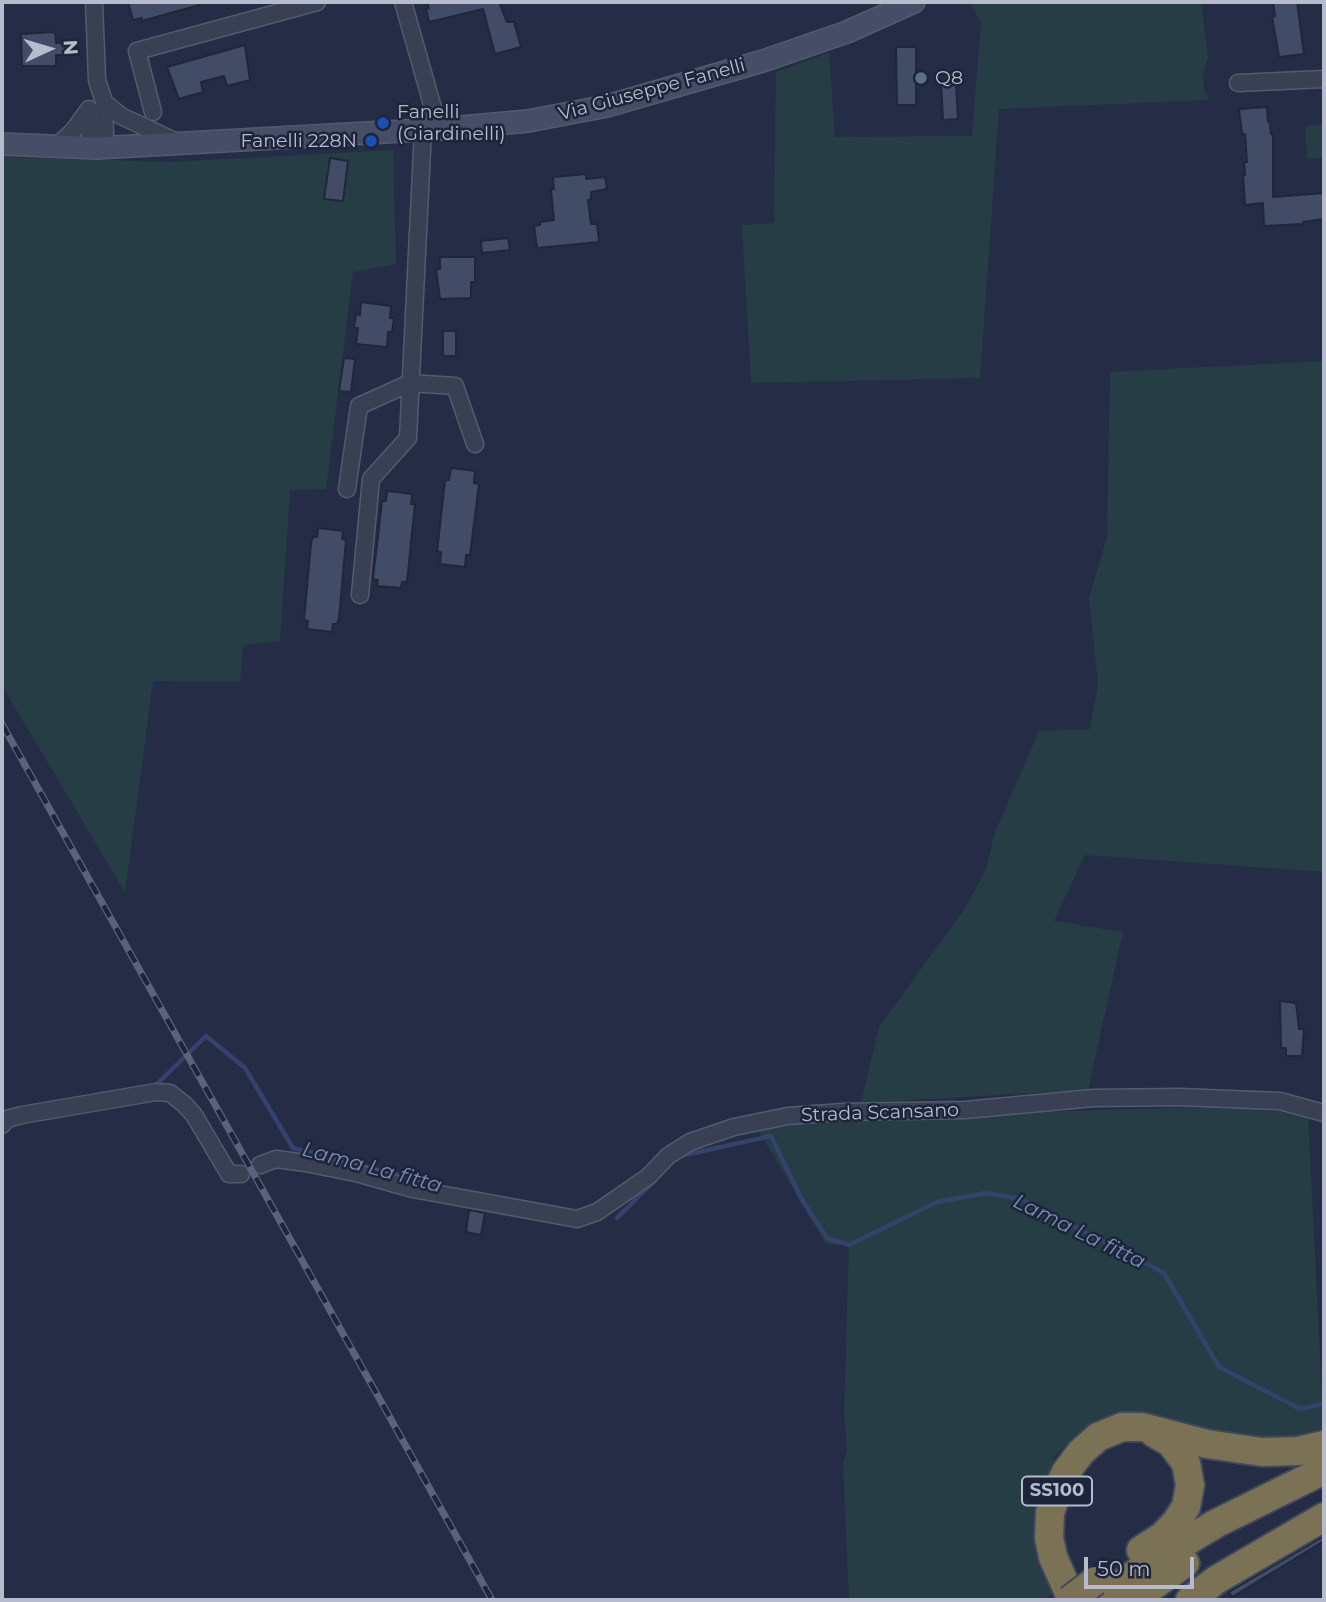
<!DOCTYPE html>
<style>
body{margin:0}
#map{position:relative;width:1326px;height:1602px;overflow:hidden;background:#242d45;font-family:Montserrat,sans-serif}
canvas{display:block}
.frame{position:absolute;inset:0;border:4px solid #b6bbce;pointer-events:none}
.north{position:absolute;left:14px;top:14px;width:70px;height:70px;-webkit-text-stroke:5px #1d253a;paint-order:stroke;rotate:86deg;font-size:19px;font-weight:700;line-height:28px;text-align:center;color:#b6bbce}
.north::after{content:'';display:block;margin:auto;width:24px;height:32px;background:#b6bbce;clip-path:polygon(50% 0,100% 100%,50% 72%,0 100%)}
.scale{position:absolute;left:1084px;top:1557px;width:110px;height:32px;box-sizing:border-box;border:4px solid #b6bbce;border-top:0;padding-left:9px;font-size:21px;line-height:24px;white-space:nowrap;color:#b6bbce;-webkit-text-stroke:5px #1d253a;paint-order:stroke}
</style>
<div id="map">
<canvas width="1326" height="1602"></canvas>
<div class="frame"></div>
<div class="north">N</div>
<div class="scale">50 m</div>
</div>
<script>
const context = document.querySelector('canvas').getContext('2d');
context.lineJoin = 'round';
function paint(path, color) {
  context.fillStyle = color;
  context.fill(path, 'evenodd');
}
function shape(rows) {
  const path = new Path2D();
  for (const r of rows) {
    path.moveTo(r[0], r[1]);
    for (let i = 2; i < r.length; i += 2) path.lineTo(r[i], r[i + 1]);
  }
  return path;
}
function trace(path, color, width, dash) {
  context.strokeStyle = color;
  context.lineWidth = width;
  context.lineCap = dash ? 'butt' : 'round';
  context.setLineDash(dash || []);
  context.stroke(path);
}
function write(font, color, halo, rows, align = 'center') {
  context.font = font + ' Montserrat,sans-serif';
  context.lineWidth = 5;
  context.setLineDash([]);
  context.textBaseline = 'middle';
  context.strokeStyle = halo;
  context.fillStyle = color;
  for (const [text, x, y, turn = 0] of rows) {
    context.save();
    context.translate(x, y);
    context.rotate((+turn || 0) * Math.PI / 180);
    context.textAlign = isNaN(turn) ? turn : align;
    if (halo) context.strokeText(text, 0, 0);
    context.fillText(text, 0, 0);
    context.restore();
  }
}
paint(shape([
 [970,2,1201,2,1208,57,1203,75,1204,90,1209,100,999,109,980,378,751,383,742,225,774,223,776,72,829,53,835,137,972,136,981,23],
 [1324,124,1324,158,1307,159,1305,126],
 [393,150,396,264,353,272,326,489,290,490,280,641,243,645,240,682,153,681,125,892,2,686,2,157,172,162],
 [1324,361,1324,872,1085,855,1054,921,1123,932,1088,1090,861,1103,879,1027,963,911,985,872,995,832,1039,731,1090,729,1098,684,1089,598,1107,537,1110,372],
 [1279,1105,1308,1115,1324,1435,1235,1441,1157,1417,1121,1412,1089,1425,1055,1455,1043,1503,1037,1539,1039,1567,1054,1591,1044,1600,849,1600,843,1464,847,1451,844,1415,849,1246,826,1244,758,1130,848,1117]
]), '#263d46');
trace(shape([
 [154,1087,206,1036,245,1068,293,1148,441,1186],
 [680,1156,771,1136,802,1200,827,1238,849,1245,937,1202,986,1193,1021,1199,1164,1273,1219,1367,1300,1409,1324,1404],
 [617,1218,654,1181]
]), '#34426c', 4.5);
const building = shape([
 [128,2,198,2,199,5,142,21,142,18,133,20,128,2],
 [427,2,499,2,507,22,514,22,521,47,495,54,483,9,429,22,426,9,429,8,427,2],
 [1273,2,1297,2,1304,54,1279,57,1272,17,1275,16,1273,2],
 [55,32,56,43,75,42,76,55,56,55,56,66,22,66,21,34,55,32],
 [245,45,250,80,227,86,224,76,201,82,203,92,179,99,167,67,245,45],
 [896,47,916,47,916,105,897,105,896,47],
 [941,83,956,83,958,119,943,120,941,83],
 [1267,107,1268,122,1270,122,1271,134,1273,135,1273,197,1324,193,1324,219,1303,222,1303,224,1264,226,1263,203,1245,205,1243,175,1245,175,1244,162,1247,162,1245,134,1242,134,1239,109,1267,107],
 [330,158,348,161,343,201,324,199,330,158],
 [586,174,586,179,605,177,607,189,591,192,591,200,588,200,591,224,597,224,599,242,537,248,534,226,540,225,540,222,554,220,551,189,554,189,553,177,586,174],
 [508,238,510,250,482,253,481,241,508,238],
 [440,257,475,257,475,282,471,282,471,298,440,299,436,269,440,269,440,257],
 [361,302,391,306,390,318,394,318,392,332,388,332,387,347,356,344,358,328,354,328,356,314,360,315,361,302],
 [443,331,456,331,456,356,443,356,443,331],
 [344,358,355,359,351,392,339,391,344,358],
 [451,468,475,471,474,483,479,484,470,555,466,555,465,567,440,564,441,552,437,552,445,480,449,480,451,468],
 [387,491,412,494,411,504,415,504,407,582,402,582,401,588,377,586,378,580,373,579,382,501,386,501,387,491],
 [318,528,343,531,342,539,346,540,339,618,337,624,333,624,332,632,307,629,308,621,304,620,311,543,313,537,317,537,318,528],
 [1280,1001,1296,1003,1299,1029,1304,1029,1302,1056,1286,1056,1286,1048,1281,1048,1280,1001],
 [469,1210,485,1213,481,1235,466,1232,469,1210],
 [1324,1536,1324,1541,1232,1597,1229,1592,1324,1536]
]);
paint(building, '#434c67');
trace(building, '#1f273b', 2);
const street = shape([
 [94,2,97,80,104,102,121,116,177,142],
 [403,2,439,129],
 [1238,83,1324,79],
 [88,112,90,136,97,148,102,141,105,133,104,102],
 [153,112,137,51,317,2],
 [55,148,73,131,89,109],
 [347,489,359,406,410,383,455,386,475,444],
 [360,595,371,479,408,438,423,130],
 [2,1125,7,1119,22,1115,156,1092,170,1093,184,1104,194,1115,229,1174,241,1174],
 [260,1165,276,1159,306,1163,360,1174,413,1189,577,1219,597,1212,649,1176,668,1156,690,1142,734,1127,788,1116,842,1112,965,1110,1093,1098,1180,1097,1280,1101,1324,1113]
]);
const secondary = shape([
 [2,144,97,148,439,129,528,121,607,106,763,61,847,32,914,2]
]);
const highway = shape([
 [1141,1550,1163,1536,1176,1522,1186,1507,1190,1485,1186,1463,1171,1443,1154,1433],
 [1072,1600,1053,1557,1049,1538,1050,1513,1057,1491,1066,1472,1081,1452,1098,1437,1122,1427,1142,1427,1207,1444,1262,1452,1298,1451,1324,1445],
 [1099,1600,1143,1568,1215,1524,1324,1470],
 [1133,1600,1185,1563],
 [1190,1600,1216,1580,1324,1517]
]);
trace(street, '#545b6e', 19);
trace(secondary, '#545b6e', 24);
trace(highway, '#40485b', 32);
trace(street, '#394054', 16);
trace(secondary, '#464d67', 21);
trace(highway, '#7b7255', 28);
const rail = shape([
 [2,724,492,1600]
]);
trace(rail, '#5a637b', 7);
trace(rail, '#1d253a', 4.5, [13]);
const highwayBridge = shape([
 [1070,1600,1095,1581]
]);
trace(highwayBridge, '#40485b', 32, []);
trace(highwayBridge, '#7b7255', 28);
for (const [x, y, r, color] of [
 [921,78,7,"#5c6f8a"],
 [383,123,7,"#1a4fb4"],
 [371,141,7,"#1a4fb4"]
]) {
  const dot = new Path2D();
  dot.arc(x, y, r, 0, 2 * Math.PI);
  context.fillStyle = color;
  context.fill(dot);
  trace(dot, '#1d253a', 2.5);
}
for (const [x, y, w] of [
 [1057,1491,70]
]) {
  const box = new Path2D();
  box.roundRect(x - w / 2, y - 14.5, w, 29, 5);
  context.fillStyle = '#1d253a';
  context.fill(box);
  trace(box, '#b6bbce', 2);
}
write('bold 18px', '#b6bbce', null, [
 ["SS100",1057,1491]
]);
write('19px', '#b6bbce', '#1d253a', [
 ["Q8",935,78],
 ["Fanelli",397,112],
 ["(Giardinelli)",397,134],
 ["Fanelli 228N",357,141,"right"]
], 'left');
write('19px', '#b6bbce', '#1d253a', [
 ["Via Giuseppe Fanelli",652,90,-15],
 ["Strada Scansano",880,1113,-2]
]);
write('italic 21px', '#7b8bb8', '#1d253a', [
 ["Lama La fitta",372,1168,15],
 ["Lama La fitta",1079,1232,26]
]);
</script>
